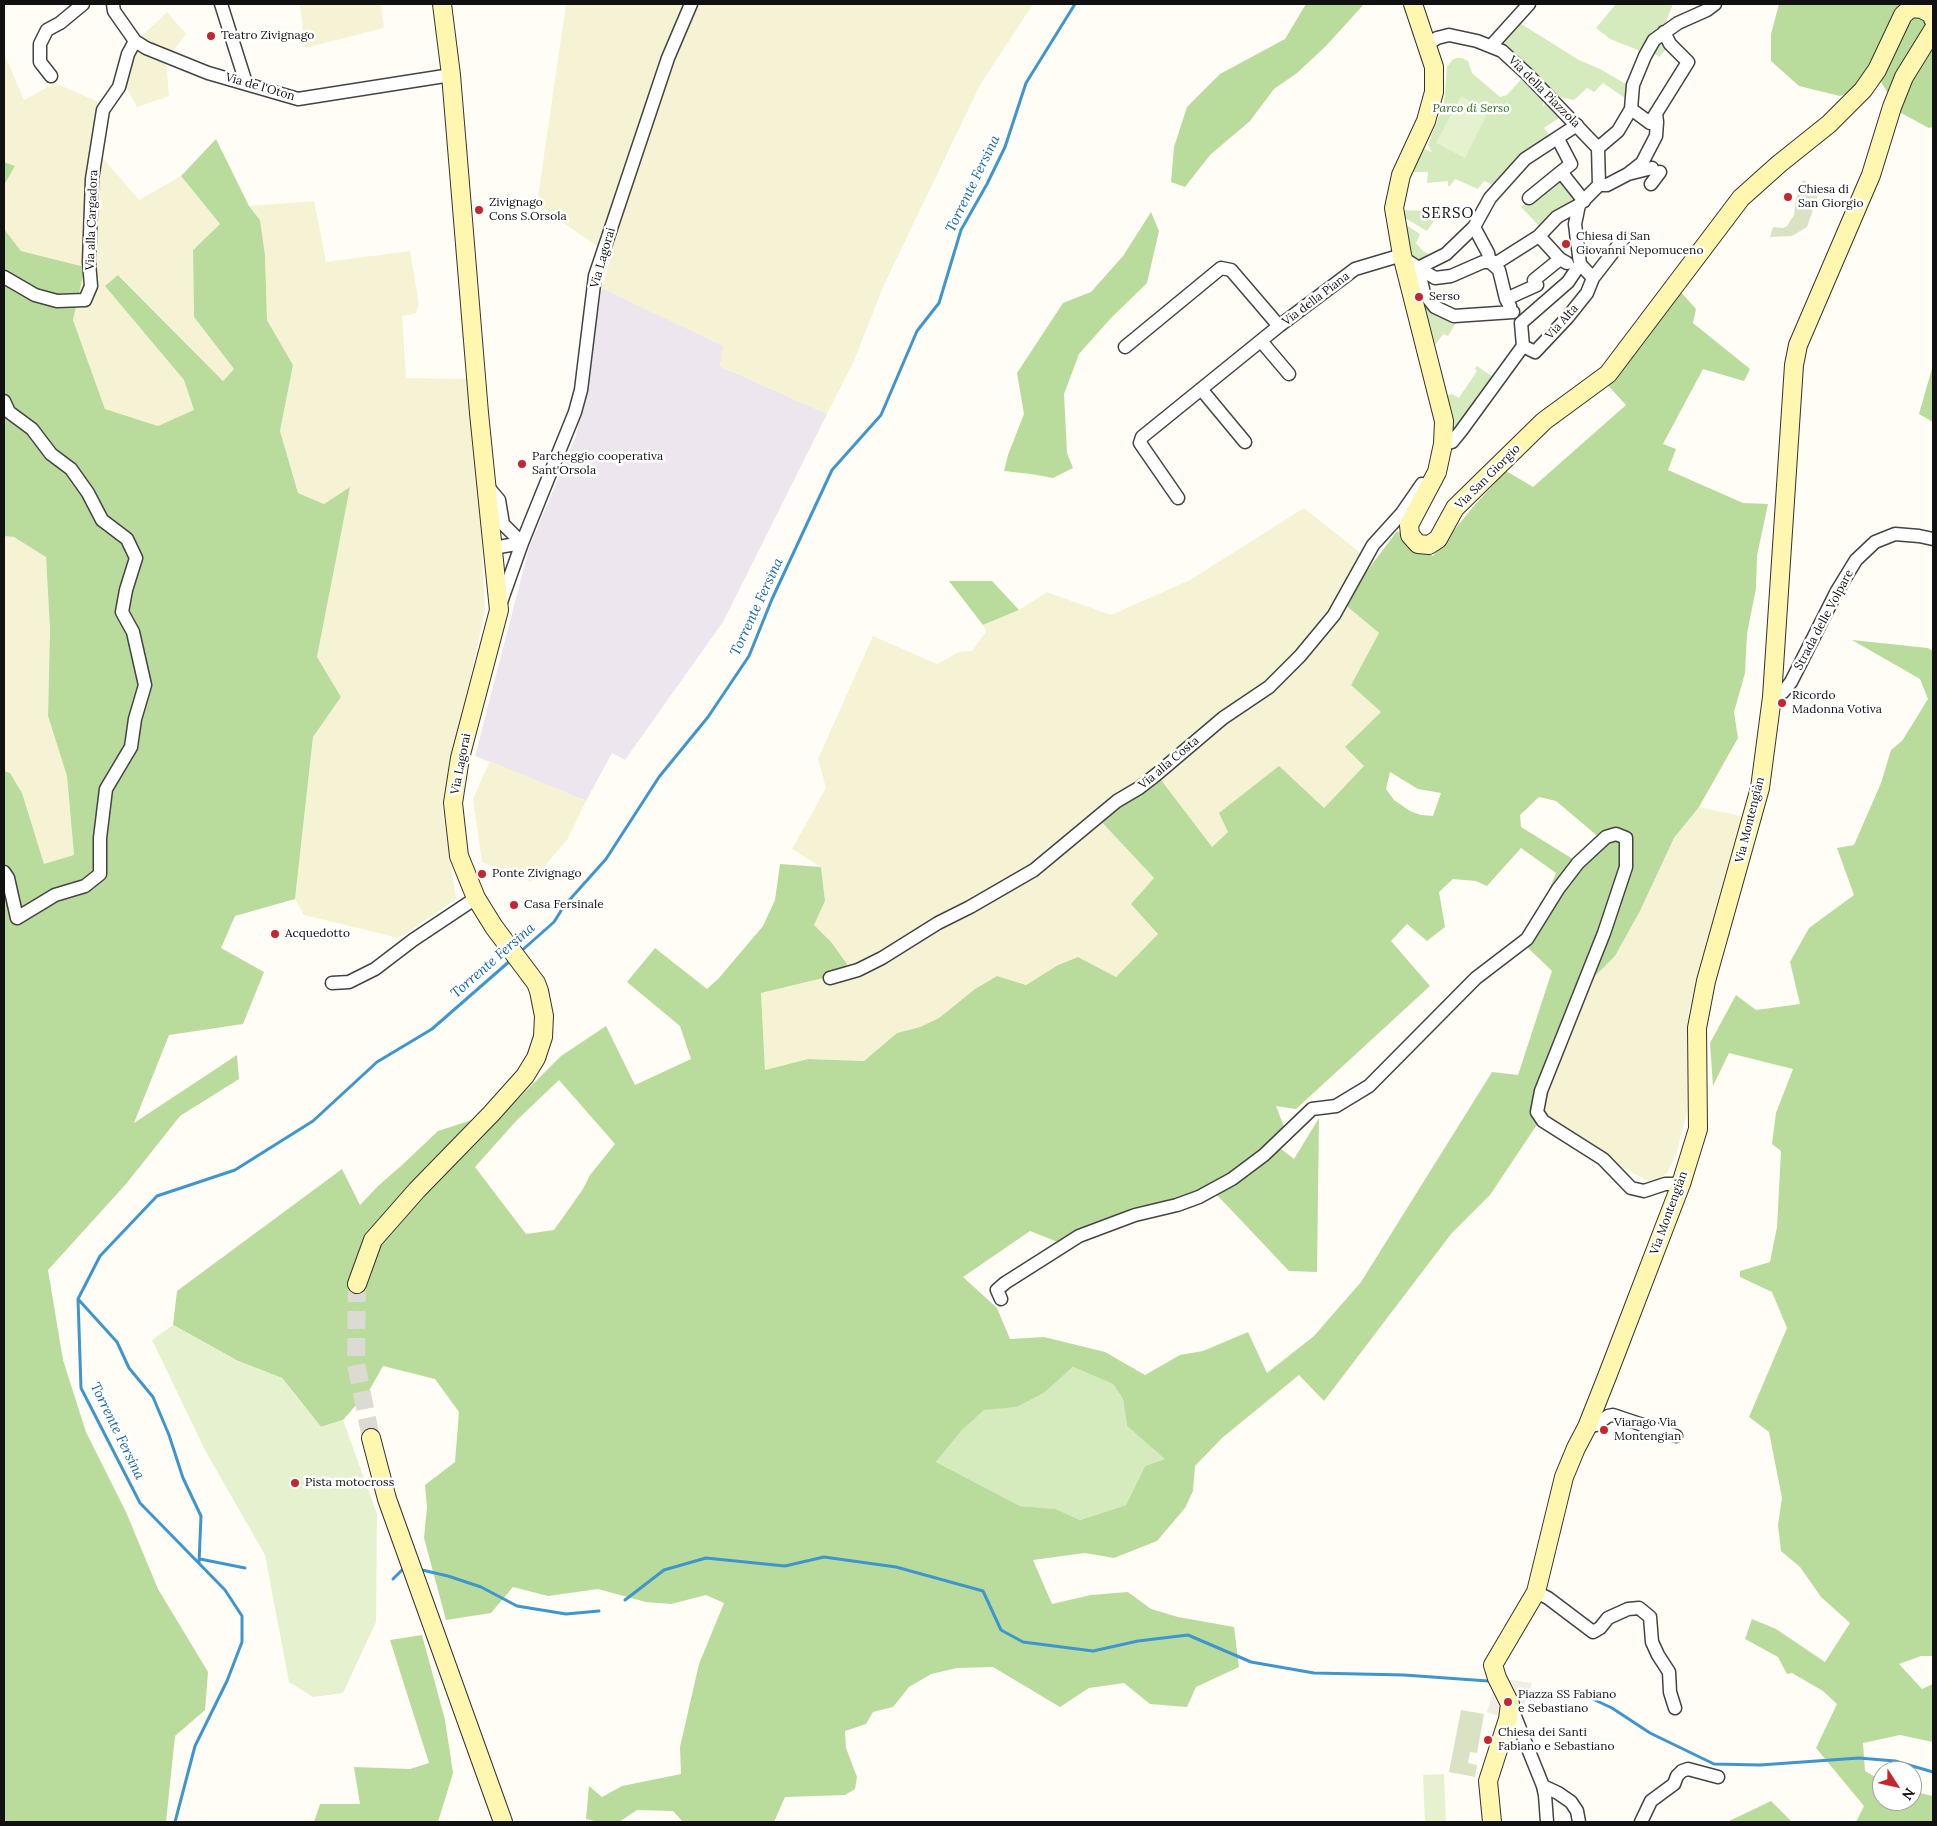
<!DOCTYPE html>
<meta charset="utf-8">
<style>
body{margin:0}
#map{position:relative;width:1937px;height:1826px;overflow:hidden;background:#fffdf5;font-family:Lora,serif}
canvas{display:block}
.frame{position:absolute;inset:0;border:5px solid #111;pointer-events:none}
.north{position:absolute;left:1872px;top:1761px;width:50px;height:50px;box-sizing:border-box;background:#fff;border:1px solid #a0a0a0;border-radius:50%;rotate:125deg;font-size:14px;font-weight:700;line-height:20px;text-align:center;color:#111}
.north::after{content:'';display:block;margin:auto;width:18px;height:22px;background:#c4262e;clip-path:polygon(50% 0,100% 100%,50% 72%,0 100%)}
</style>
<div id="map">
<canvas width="1937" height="1826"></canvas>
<div class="frame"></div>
<div class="north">N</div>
</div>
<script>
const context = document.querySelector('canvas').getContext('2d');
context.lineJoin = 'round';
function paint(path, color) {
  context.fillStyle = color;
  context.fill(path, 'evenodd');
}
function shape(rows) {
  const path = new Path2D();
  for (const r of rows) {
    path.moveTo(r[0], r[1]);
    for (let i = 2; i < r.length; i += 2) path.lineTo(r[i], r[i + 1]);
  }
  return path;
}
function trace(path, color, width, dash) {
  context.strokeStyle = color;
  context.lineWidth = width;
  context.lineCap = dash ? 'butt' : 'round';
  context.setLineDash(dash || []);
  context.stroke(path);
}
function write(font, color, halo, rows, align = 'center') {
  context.font = font + ' Lora,serif';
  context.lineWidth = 5;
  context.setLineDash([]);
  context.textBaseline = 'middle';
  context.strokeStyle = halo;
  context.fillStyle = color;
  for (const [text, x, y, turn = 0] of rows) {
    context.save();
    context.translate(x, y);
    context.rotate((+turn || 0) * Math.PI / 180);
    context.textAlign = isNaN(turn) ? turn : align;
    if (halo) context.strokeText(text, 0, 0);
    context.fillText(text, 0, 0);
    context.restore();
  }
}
paint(shape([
 [602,288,724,346,720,366,827,414,723,622,625,760,612,753,586,801,475,756,529,548,576,436]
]), '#eee6ef');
paint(shape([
 [300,4,381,4,384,28,305,48],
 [566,4,1033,4,980,85,883,287,854,361,827,414,720,366,723,346,602,288,611,256,537,204],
 [167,12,186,34,166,61,169,96,137,107,125,85,131,59,142,36],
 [4,53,24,100,55,83,101,103,92,145,139,200,181,176,220,224,193,250,194,317,234,369,223,381,119,275,106,286,184,380,195,410,158,426,105,409,73,320,85,267,21,251,4,229,4,185,15,166,4,162],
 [314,201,326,262,410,251,419,304,416,313,402,316,406,378,468,379,479,485,485,611,442,806,456,899,399,938,304,915,295,899,313,737,341,697,317,657,349,488,324,504,298,493,280,431,293,365,267,320,265,255,260,220,249,206],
 [1304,508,1373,563,1343,603,1379,633,1351,685,1381,712,1345,747,1364,766,1324,808,1228,832,1212,847,1100,819,1154,878,1158,934,1116,977,1078,957,1058,965,1026,985,997,976,975,989,939,1018,920,1027,897,1033,864,1061,808,1059,765,1070,761,993,840,974,831,942,814,925,825,901,821,867,792,849,826,788,818,759,873,636,937,664,959,652,972,651,986,632,983,625,1019,610,1047,592,1111,615,1190,580],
 [4,536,14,537,46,556,50,629,48,716,67,776,74,855,44,865,22,793,10,774,4,771],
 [490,761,586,801,567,840,531,882,482,862,473,799],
 [1699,807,1741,816,1689,1009,1690,1101,1676,1155,1667,1173,1652,1183,1538,1123,1541,1078,1583,988,1615,956,1640,911,1674,838]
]), '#f6f3d4');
paint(shape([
 [1616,4,1673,4,1663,29,1643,52,1610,39,1596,28],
 [1518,22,1579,60,1602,70,1629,86,1628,100,1603,83,1594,92,1587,88,1574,100,1558,97,1503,48,1502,41],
 [1661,38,1669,46,1659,57,1651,51],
 [1456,58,1462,58,1468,61,1472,73,1500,97,1507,95,1523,77,1543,96,1543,107,1548,100,1567,123,1566,127,1559,118,1544,128,1554,140,1495,186,1484,181,1478,189,1455,179,1450,186,1448,186,1448,181,1427,183,1428,172,1409,172,1419,147,1432,152,1428,145,1444,103,1447,67,1452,60],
 [1560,175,1580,197,1539,226,1521,207],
 [1400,210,1429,211,1436,218,1427,231,1400,215],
 [1399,220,1420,234,1416,243,1423,251,1430,255,1417,261,1405,251],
 [1429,304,1459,318,1448,336,1443,334,1431,351,1422,307],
 [1477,366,1496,379,1451,439,1444,396,1452,394,1459,398,1477,371,1475,369],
 [1073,1367,1113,1384,1123,1399,1127,1426,1166,1459,1145,1466,1126,1505,1080,1520,1056,1509,1020,1506,936,1462,962,1430,984,1409,1017,1407,1044,1393]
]), '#d5ebbd');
paint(shape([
 [1306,4,1364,4,1326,46,1297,73,1274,89,1250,121,1210,155,1185,187,1171,182,1174,147,1187,107,1220,74,1285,39],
 [1779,4,1933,4,1933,127,1929,128,1899,112,1880,80,1840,96,1799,86,1771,61,1771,34],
 [216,139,249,206,260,220,265,255,267,320,293,365,280,431,298,493,324,504,350,487,317,657,341,697,313,737,295,899,235,916,221,948,264,972,243,1024,169,1035,134,1123,237,1055,239,1079,180,1116,126,1184,48,1270,63,1360,86,1432,126,1512,158,1589,208,1672,205,1710,175,1736,166,1822,4,1822,4,771,10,773,22,793,44,864,74,855,67,776,48,716,50,629,46,557,14,537,4,536,4,229,21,251,85,267,73,320,105,409,158,426,194,410,184,380,105,286,118,275,223,381,234,369,194,317,193,250,220,224,181,176],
 [4,162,15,166,4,185],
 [1151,212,1159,231,1147,283,1111,318,1079,354,1064,394,1067,453,1073,468,1053,478,1031,474,1004,471,1008,455,1024,414,1017,373,1063,303,1091,292,1123,256],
 [1681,292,1696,309,1693,323,1750,369,1744,381,1703,369,1663,444,1676,449,1668,470,1743,503,1768,504,1757,556,1756,588,1747,634,1745,673,1734,712,1738,738,1699,807,1674,838,1640,911,1615,956,1583,988,1541,1078,1538,1123,1490,1195,1451,1234,1324,1401,1299,1375,1222,1438,1195,1466,1193,1491,1185,1508,1157,1541,1114,1558,1085,1553,1033,1560,1052,1604,1091,1595,1128,1592,1151,1609,1178,1617,1234,1627,1239,1667,1196,1687,1187,1707,1150,1704,1124,1683,1089,1688,1060,1707,993,1667,957,1668,931,1674,909,1687,893,1707,873,1712,866,1724,845,1731,846,1748,857,1777,855,1789,845,1795,785,1797,774,1822,683,1822,673,1811,637,1810,619,1822,599,1822,586,1819,589,1786,602,1797,622,1786,681,1774,680,1747,699,1664,724,1603,706,1595,671,1604,646,1602,598,1589,548,1596,513,1587,491,1613,446,1620,424,1538,427,1507,425,1485,455,1462,459,1412,435,1379,383,1366,370,1389,343,1420,321,1427,282,1378,238,1361,173,1325,177,1291,342,1169,360,1205,378,1186,401,1166,438,1131,509,1108,561,1056,606,1026,635,1085,691,1059,680,1026,627,982,655,948,707,989,719,978,763,926,775,900,780,864,821,867,825,901,814,925,831,942,847,964,840,974,761,993,765,1070,808,1059,864,1061,897,1033,920,1027,939,1018,975,989,997,976,1026,985,1058,965,1078,957,1116,977,1158,934,1131,904,1154,878,1099,819,1161,780,1212,847,1228,832,1219,813,1279,766,1324,808,1364,766,1345,747,1381,712,1351,685,1379,633,1343,603,1397,531,1433,556,1473,507,1506,471,1533,487,1626,405,1605,382],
 [1390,772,1418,789,1441,793,1433,816,1421,815,1410,811,1394,800,1386,789],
 [1539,797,1556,801,1601,839,1576,861,1521,827,1520,815],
 [1521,848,1556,873,1526,946,1552,971,1518,1075,1492,1072,1361,1282,1314,1336,1267,1373,1248,1332,1203,1351,1180,1355,1145,1375,1105,1352,1044,1337,1010,1339,997,1308,963,1277,1030,1231,1065,1245,1099,1228,1131,1208,1184,1198,1213,1184,1244,1164,1285,1129,1276,1106,1296,1109,1430,986,1391,941,1407,924,1427,941,1445,927,1439,892,1453,879,1476,881,1487,886],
 [559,1080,615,1144,590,1175,583,1189,554,1230,526,1234,475,1167,517,1120],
 [1073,1367,1113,1384,1123,1399,1127,1426,1165,1459,1145,1466,1126,1505,1080,1520,1056,1509,1020,1506,936,1462,962,1430,984,1410,1017,1407,1044,1393],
 [1933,365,1933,422,1919,414],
 [949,581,992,581,1019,610,983,625],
 [1852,640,1928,648,1933,651,1933,1656,1921,1656,1899,1664,1922,1689,1933,1684,1933,1742,1900,1735,1863,1743,1865,1771,1882,1781,1882,1801,1912,1801,1912,1791,1933,1796,1933,1822,1856,1822,1864,1806,1816,1748,1837,1704,1823,1691,1792,1673,1787,1674,1778,1657,1745,1639,1752,1619,1776,1629,1825,1662,1850,1623,1821,1597,1800,1567,1781,1551,1778,1525,1782,1498,1769,1432,1749,1417,1787,1328,1772,1292,1740,1277,1740,1271,1770,1262,1777,1227,1781,1151,1772,1144,1776,1113,1793,1069,1729,1053,1713,1086,1710,1043,1736,995,1756,1010,1800,1004,1790,962,1809,928,1854,895,1837,848,1854,845,1881,783,1891,750,1902,741,1928,699,1920,679],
 [1319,1118,1317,1272,1289,1271,1217,1195,1280,1148,1294,1159],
 [422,1635,445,1720,453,1773,438,1822,314,1822,320,1804,360,1804,354,1767,410,1769,429,1763,390,1640],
 [1771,1801,1792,1822,1727,1822]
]), '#b9dc9c');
paint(shape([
 [1803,180,1820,189,1807,227,1792,236,1770,237,1773,227,1783,228,1787,226,1794,215,1796,199],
 [1461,1710,1484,1714,1477,1753,1470,1752,1468,1763,1477,1765,1475,1777,1449,1772]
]), '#d9e3c4');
paint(shape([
 [1461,96,1489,110,1465,158,1436,143],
 [173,1325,238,1361,282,1378,321,1427,343,1420,377,1514,376,1622,343,1693,313,1697,289,1682,265,1555,206,1452,152,1340],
 [1444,1774,1446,1822,1425,1822,1423,1775]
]), '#e6f2cf');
paint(shape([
 [1497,1678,1532,1683,1521,1714,1508,1719,1487,1712]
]), '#f1ede2');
trace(shape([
 [519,953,554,922,564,906,606,859,659,777,708,717,749,656,772,599,832,470,881,415,917,331,939,303,961,230,987,184,1005,147,1026,83,1075,4],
 [78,1299,117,1342,129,1368,153,1397,169,1435,183,1478,201,1516,199,1563],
 [200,1559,245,1568],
 [422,1570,448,1576,481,1587,517,1606,566,1614,599,1611],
 [393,1579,402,1570],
 [625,1600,664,1570,706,1558,785,1566,824,1557,896,1567,983,1591,1001,1630,1023,1642,1093,1651,1138,1641,1188,1635,1251,1662,1314,1673,1404,1675,1488,1681],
 [1582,1694,1612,1708,1650,1733,1714,1764,1760,1765,1859,1758,1895,1761,1933,1772],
 [175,1822,195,1746,227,1681,242,1642,242,1616,225,1590,140,1503,81,1388,78,1299,100,1256,157,1196,235,1170,313,1121,377,1062,432,1029,511,960]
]), '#3f96cf', 3);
trace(shape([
 [357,1284,356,1364,371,1438]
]), '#dbdad3', 18, [18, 9]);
const street = shape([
 [113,4,114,11,135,41,146,48,208,73,298,99,451,75],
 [221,4,246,83],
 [1428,44,1437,38,1449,35,1477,41,1502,51,1527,74,1598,148],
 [1491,46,1529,4],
 [51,76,40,62,40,44,47,30,60,23,83,4],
 [1631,109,1650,123,1688,62,1670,44,1664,32],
 [1558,139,1571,164,1561,172,1584,201],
 [1628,174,1642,163,1656,136,1657,122,1656,113],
 [1651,184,1660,172],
 [1599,185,1607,185,1628,174,1652,168],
 [1529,198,1561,172],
 [1579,205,1575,224,1580,264],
 [1474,227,1446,254,1418,268,1424,293,1435,307,1454,316,1513,312],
 [1539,236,1560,259,1567,263],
 [1403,258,1435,278,1451,276,1483,262,1498,262,1539,236,1557,217,1579,205,1599,185,1598,148,1618,131,1631,109,1633,85,1645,56,1654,40,1678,23,1707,10,1715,4],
 [1490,262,1488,253,1474,227,1490,198,1525,159,1577,125],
 [1490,262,1499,270,1506,299,1510,306],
 [4,277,35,295,57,301,85,300,91,286,89,262,92,179,103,110,119,87,128,54,135,41],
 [1593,278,1624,238],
 [1506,299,1537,285,1534,280,1560,259],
 [1261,341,1289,374],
 [1523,346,1535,352,1567,318,1587,293,1593,278,1580,264],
 [1125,347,1221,268,1231,270,1279,326],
 [1201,389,1245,442],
 [4,401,9,412,32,429,51,454,71,469,88,493,102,520,127,539,136,558,126,590,122,612,133,632,145,685,135,719,131,747,106,789,100,838,100,874,85,886,55,895,17,918,8,878,4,872],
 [1443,444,1452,442,1461,431,1523,346,1521,323,1568,282,1580,264],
 [488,487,499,500,503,524,522,543],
 [1178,498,1140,443,1142,437,1279,326,1355,269,1402,255],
 [493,548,522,543],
 [500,605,522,543,575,412,581,390,595,276,668,58,691,4],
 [1772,697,1783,692,1791,682,1837,591,1856,560,1875,542,1895,534,1919,536,1933,539],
 [830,978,858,970,882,958,938,923,970,907,1034,870,1117,801,1139,788,1157,774,1223,718,1269,687,1300,656,1334,615,1373,545,1402,513,1422,484],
 [332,983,349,982,375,969,413,940,476,898],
 [1001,1299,997,1290,1005,1283,1079,1236,1135,1215,1177,1205,1199,1197,1232,1179,1264,1155,1312,1109,1336,1106,1369,1086,1476,978,1527,939,1558,889,1578,863,1606,837,1616,834,1626,838,1626,867,1604,933,1541,1091,1537,1112,1543,1121,1603,1159,1631,1188,1644,1191,1665,1184,1681,1184],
 [1587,1427,1596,1425,1608,1416,1613,1415,1676,1436],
 [1536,1592,1548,1598,1593,1632,1600,1628,1608,1618,1628,1609,1639,1608,1650,1617,1652,1642,1658,1655,1669,1672,1670,1692,1675,1708],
 [1510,1704,1543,1786,1545,1795,1547,1822],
 [1543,1786,1558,1793,1571,1802,1577,1811,1579,1822],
 [1641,1822,1651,1801,1674,1784,1677,1776,1682,1771,1688,1769,1718,1777]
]);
const secondary = shape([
 [1413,4,1434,67,1434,92,1426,121,1401,175,1394,208,1402,255,1444,421,1443,444,1437,472,1409,525,1410,535,1418,544,1429,545,1438,539,1455,508,1544,421,1608,374,1741,198,1779,164,1829,124,1863,90,1877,70,1903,15,1911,8,1922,9,1933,15,1933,19],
 [357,1284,373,1240,417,1190,491,1114,525,1076,536,1058,543,1037,544,1016,539,991,536,983,494,927,476,898,459,856,453,803,460,758,499,610,479,413,451,75,442,4],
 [371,1438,387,1499,503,1822],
 [1492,1822,1488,1781,1508,1719,1510,1704,1497,1678,1493,1665,1536,1592,1564,1477,1576,1448,1587,1427,1608,1374,1681,1184,1698,1129,1697,1028,1706,981,1760,788,1772,697,1794,365,1798,345,1871,175,1892,107,1904,77,1933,30]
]);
trace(street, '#444', 15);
trace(secondary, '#333', 20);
trace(street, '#fff', 12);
trace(secondary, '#fff6b0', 18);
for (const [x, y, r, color] of [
 [211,36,5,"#c4262e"],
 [1788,197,5,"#c4262e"],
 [479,210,5,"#c4262e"],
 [1566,244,5,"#c4262e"],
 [1419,297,5,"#c4262e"],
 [522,464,5,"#c4262e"],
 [1782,703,5,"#c4262e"],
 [482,874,5,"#c4262e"],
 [514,905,5,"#c4262e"],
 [275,934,5,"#c4262e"],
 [1604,1430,5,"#c4262e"],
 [295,1483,5,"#c4262e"],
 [1508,1702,5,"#c4262e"],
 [1488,1740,5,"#c4262e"]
]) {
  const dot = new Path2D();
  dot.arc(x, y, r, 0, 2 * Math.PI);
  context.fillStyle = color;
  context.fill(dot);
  trace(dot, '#fff', 2);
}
write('12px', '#111', '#fff', [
 ["Teatro Zivignago",221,36],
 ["Chiesa di",1798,190],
 ["San Giorgio",1798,204],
 ["Zivignago",489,203],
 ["Cons S.Orsola",489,217],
 ["Chiesa di San",1576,237],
 ["Giovanni Nepomuceno",1576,251],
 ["Serso",1429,297],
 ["Parcheggio cooperativa",532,457],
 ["Sant'Orsola",532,471],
 ["Ricordo",1792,696],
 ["Madonna Votiva",1792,710],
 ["Ponte Zivignago",492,874],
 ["Casa Fersinale",524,905],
 ["Acquedotto",285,934],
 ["Viarago Via",1614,1423],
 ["Montengian",1614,1437],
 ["Pista motocross",305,1483],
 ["Piazza SS Fabiano",1518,1695],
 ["e Sebastiano",1518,1709],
 ["Chiesa dei Santi",1498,1733],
 ["Fabiano e Sebastiano",1498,1747]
], 'left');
write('12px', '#111', '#fff', [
 ["Via de l'Oton",260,87,16],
 ["Via della Piazzola",1544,92,45],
 ["Via alla Cargadora",92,220,-88],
 ["Via Lagorai",603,258,-74],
 ["Via della Piana",1316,299,-37],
 ["Via Alta",1562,322,-48],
 ["Via San Giorgio",1488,477,-45],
 ["Strada delle Volpare",1824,620,-62],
 ["Via alla Costa",1169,763,-40],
 ["Via Lagorai",461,764,-79],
 ["Via Montengiàn",1750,820,-76],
 ["Via Montengiàn",1669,1213,-70]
]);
write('italic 12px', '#2f6b1f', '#fff', [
 ["Parco di Serso",1471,109]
]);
write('italic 14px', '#1768a6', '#fff', [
 ["Torrente Fersina",973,184,-64],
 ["Torrente Fersina",757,607,-65],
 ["Torrente Fersina",493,961,-41],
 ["Torrente Fersina",117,1431,64]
]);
context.letterSpacing = '1px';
write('15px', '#111', '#fff', [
 ["SERSO",1448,214]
]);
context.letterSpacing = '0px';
</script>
